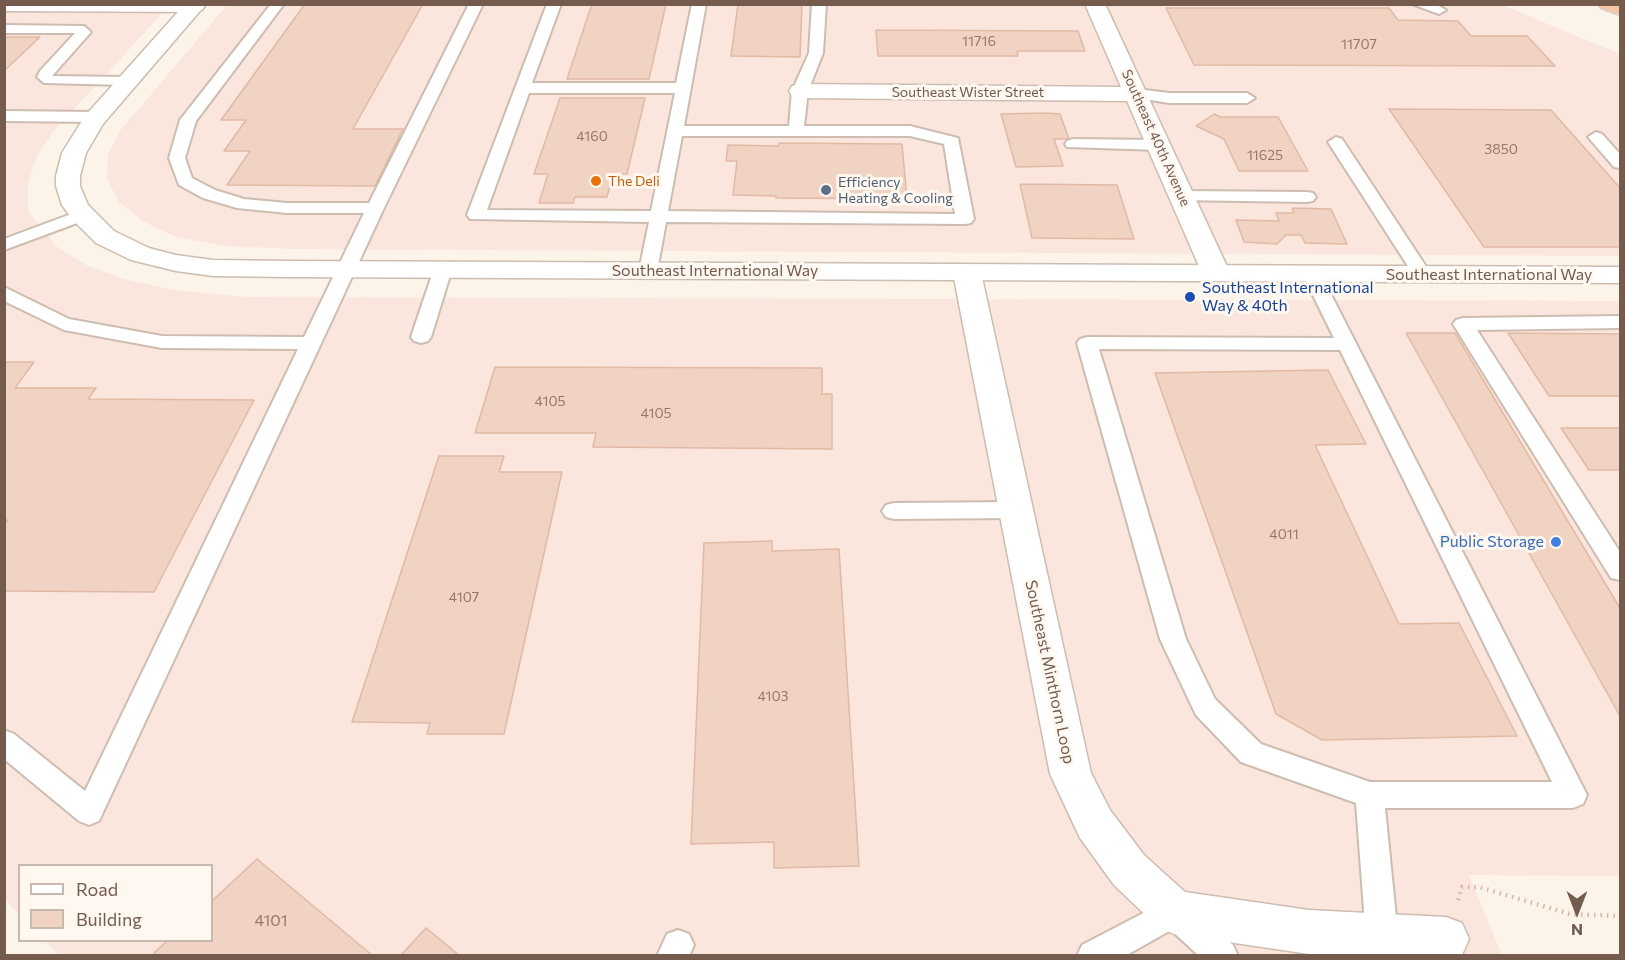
<!DOCTYPE html>
<style>
body{margin:0}
#map{position:relative;width:1625px;height:960px;overflow:hidden;background:#fcf4e9;font-family:Commissioner,sans-serif}
canvas{display:block}
.frame{position:absolute;inset:0;border:6px solid #755b4e;pointer-events:none}
.legend{position:absolute;left:18px;top:864px;width:195px;height:78px;box-sizing:border-box;background:#fef8f0;border:2px solid #c7b9af;margin:0;padding:8px 10px;list-style:none;font-size:18px;color:#755b4e}
.legend li{display:flex;align-items:center;gap:12px;height:30px}
.legend b{width:30px;border:2px solid #c7b9af}
.north{position:absolute;left:1547px;top:882px;width:60px;height:60px;-webkit-text-stroke:4px #fef8f0;paint-order:stroke;rotate:180deg;font-size:16px;font-weight:700;line-height:24px;text-align:center;color:#755b4e}
.north::after{content:'';display:block;margin:auto;width:21px;height:27px;background:#755b4e;clip-path:polygon(50% 0,100% 100%,50% 72%,0 100%)}
</style>
<div id="map">
<canvas width="1625" height="960"></canvas>
<div class="frame"></div>
<ul class="legend">
<li><b style="height:8px;background:#fff"></b>Road</li>
<li><b style="height:16px;background:#f0d3c2"></b>Building</li>
</ul>
<div class="north">N</div>
</div>
<script>
const context = document.querySelector('canvas').getContext('2d');
context.lineJoin = 'round';
function paint(path, color) {
  context.fillStyle = color;
  context.fill(path, 'evenodd');
}
function shape(rows) {
  const path = new Path2D();
  for (const r of rows) {
    path.moveTo(r[0], r[1]);
    for (let i = 2; i < r.length; i += 2) path.lineTo(r[i], r[i + 1]);
  }
  return path;
}
function trace(path, color, width, dash) {
  context.strokeStyle = color;
  context.lineWidth = width;
  context.lineCap = dash ? 'butt' : 'round';
  context.setLineDash(dash || []);
  context.stroke(path);
}
function write(font, color, halo, rows, align = 'center') {
  context.font = font + ' Commissioner,sans-serif';
  context.lineWidth = 6;
  context.setLineDash([]);
  context.textBaseline = 'middle';
  context.strokeStyle = halo;
  context.fillStyle = color;
  for (const [text, x, y, turn = 0] of rows) {
    context.save();
    context.translate(x, y);
    context.rotate((+turn || 0) * Math.PI / 180);
    context.textAlign = isNaN(turn) ? turn : align;
    if (halo) context.strokeText(text, 0, 0);
    context.fillText(text, 0, 0);
    context.restore();
  }
}
paint(shape([
 [1500,4,1620,54,1620,256,291,249,226,246,176,237,142,221,118,201,107,178,108,155,119,132,227,5],
 [5,5,170,5,53,132,36,158,28,184,28,211,56,246,86,265,123,279,175,290,245,297,1620,301,1620,876,1469,875,1502,955,59,956,45,941,212,940,212,866,20,866,19,915,5,899]
]), '#fbe6de');
const building = shape([
 [305,4,423,4,353,129,403,129,375,186,227,185,250,151,224,151,246,120,221,120,305,4],
 [592,4,666,4,649,79,567,79,592,4],
 [738,4,802,4,800,57,731,56,738,4],
 [1166,8,1389,8,1398,20,1458,21,1471,36,1527,36,1555,66,1194,65,1166,8],
 [876,30,1078,31,1085,51,1017,51,1018,56,878,56,876,30],
 [4,37,40,37,4,71,4,37],
 [560,98,645,98,627,174,613,174,607,197,575,197,573,203,539,203,548,174,534,174,560,98],
 [1389,109,1551,110,1620,188,1620,247,1484,247,1389,109],
 [1045,113,1060,114,1069,139,1054,139,1063,166,1016,167,1001,114,1045,113],
 [1214,114,1221,117,1278,117,1308,171,1239,171,1224,139,1196,126,1214,114],
 [779,143,902,144,907,199,776,198,776,196,733,195,737,161,726,161,728,145,778,146,779,143],
 [1020,184,1117,185,1134,239,1032,238,1020,184],
 [1292,208,1331,209,1347,244,1305,243,1301,235,1286,235,1277,244,1244,242,1236,220,1279,221,1276,213,1294,213,1292,208],
 [1406,333,1455,333,1620,608,1620,716,1406,333],
 [1508,333,1620,334,1620,396,1549,396,1508,333],
 [4,362,34,362,15,388,96,388,88,399,254,400,154,592,4,591,4,525,8,520,4,520,4,362],
 [495,367,822,368,822,394,832,394,832,449,593,447,596,433,475,433,495,367],
 [1328,370,1366,444,1315,445,1399,624,1459,623,1517,736,1322,740,1276,714,1155,373,1328,370],
 [1561,428,1620,428,1620,470,1589,470,1561,428],
 [439,456,504,456,499,472,562,472,504,734,427,734,430,723,352,722,439,456],
 [772,541,772,551,839,549,859,866,774,868,774,842,691,844,704,543,772,541],
 [257,859,373,956,157,956,154,953,168,940,212,940,212,901,257,859],
 [426,928,460,956,400,956,426,928]
]);
paint(building, '#f0d3c2');
trace(building, '#e2b9a3', 1.5);
const service = shape([
 [271,4,284,4,196,121,185,158,192,178,215,190,244,199,287,203,369,203,469,4,483,4,384,208,99,821,89,825,79,821,4,759,4,730,14,734,85,791,298,349,162,348,64,330,4,301,4,287,69,319,162,336,304,337,364,213,287,213,237,208,203,198,179,185,169,158,180,120,271,4],
 [547,4,561,4,532,83,676,83,692,4,706,4,684,126,789,126,792,91,809,53,812,4,826,4,823,53,808,91,804,126,910,126,958,138,974,219,971,223,965,224,666,222,657,271,655,275,648,277,641,275,639,271,649,222,470,219,467,215,547,4],
 [529,93,675,93,651,211,487,210,529,93],
 [682,136,910,136,944,144,955,214,668,211,682,136],
 [1412,4,1435,4,1446,10,1439,14,1412,4],
 [4,25,84,26,91,32,52,76,127,77,134,81,127,85,44,83,37,77,40,71,75,33,4,33,4,25],
 [1137,89,1169,93,1247,93,1255,98,1247,103,1169,103,1132,97,1129,94,1132,91,1137,89],
 [4,111,96,112,104,117,96,122,4,121,4,111],
 [1596,132,1602,134,1620,154,1620,168,1614,167,1588,137,1596,132],
 [1336,137,1342,139,1431,274,1429,278,1415,278,1413,274,1328,142,1336,137],
 [1073,139,1159,140,1167,145,1159,150,1067,147,1065,144,1067,141,1073,139],
 [1182,191,1307,192,1313,193,1316,197,1313,201,1307,202,1176,200,1173,196,1176,192,1182,191],
 [82,210,88,211,91,215,88,219,4,250,4,239,82,210],
 [443,263,450,265,452,269,431,337,428,341,421,343,414,341,411,337,434,269,436,265,443,263],
 [1311,267,1318,269,1320,273,1587,795,1583,804,1573,808,1385,808,1398,937,1393,948,1382,952,1371,948,1366,937,1356,803,1241,762,1196,715,1160,639,1077,343,1080,339,1087,337,1334,338,1302,273,1304,269,1311,267],
 [1099,349,1340,350,1552,782,1370,782,1261,744,1215,699,1186,639,1099,349],
 [1620,316,1620,328,1477,330,1620,552,1620,580,1611,578,1453,324,1456,320,1463,318,1620,316],
 [1017,502,1025,504,1029,510,1025,516,1017,518,894,519,886,517,882,511,886,505,894,503,1017,502],
 [1174,897,1185,902,1233,945,1238,956,1199,956,1171,930,1125,956,1077,956,1082,945,1174,897],
 [678,930,689,934,694,945,689,956,657,956,667,934,678,930]
]);
const minor = shape([
 [4,4,204,4,205,6,202,10,195,12,4,11,4,4],
 [1085,4,1105,4,1230,273,1226,279,1216,281,1206,279,1202,273,1127,101,800,98,792,96,789,91,792,86,800,84,1121,87,1085,4],
 [967,265,977,267,981,273,1091,773,1110,810,1144,855,1185,892,1309,910,1446,917,1462,923,1469,939,1462,955,1309,954,1174,934,1158,927,1114,885,1080,838,1050,774,953,273,957,267,967,265]
]);
const tertiary = shape([
 [185,4,206,4,103,124,86,153,80,176,80,186,88,205,114,231,149,248,176,255,213,260,290,261,1620,267,1620,283,290,277,213,276,176,271,131,260,96,243,73,220,62,205,56,186,56,176,62,153,85,116,185,4]
]);
const trunk = shape([
 [1598,4,1620,4,1620,15,1601,8,1598,4]
]);
trace(service, '#cdbcb0', 4);
trace(minor, '#cdbcb0', 3);
trace(tertiary, '#cdbcb0', 3);
trace(trunk, '#d8d1cd', 3);
trace(shape([
 [1458,900,1462,887,1479,887,1570,914,1620,916]
]), '#d5b6a5', 4.5, [1.5, 5]);
paint(service, '#fff');
paint(minor, '#fff');
paint(tertiary, '#fff');
paint(trunk, '#f4c6a5');
for (const [x, y, r, color] of [
 [596,181,6,"#e8710a"],
 [826,190,6,"#5c6f8a"],
 [1190,297,6,"#1a4fb4"],
 [1556,542,6,"#3f7fe0"]
]) {
  const dot = new Path2D();
  dot.arc(x, y, r, 0, 2 * Math.PI);
  context.fillStyle = color;
  context.fill(dot);
  trace(dot, '#fef8f0', 2);
}
write('14px', '#94796b', null, [
 ["11716",979,41],
 ["11707",1359,44],
 ["4160",592,136],
 ["3850",1501,149],
 ["11625",1265,155],
 ["4105",550,401],
 ["4105",656,413],
 ["4011",1284,534],
 ["4107",464,597],
 ["4103",773,696]
]);
write('14px', '#755b4e', '#fef8f0', [
 ["Southeast Wister Street",968,92],
 ["Southeast 40th Avenue",1156,138,66]
]);
write('14px', '#c56008', '#fef8f0', [
 ["The Deli",608,181]
], 'left');
write('14px', '#4e5e75', '#fef8f0', [
 ["Efficiency",838,182],
 ["Heating & Cooling",838,198]
], 'left');
write('16px', '#755b4e', '#fef8f0', [
 ["Southeast International Way",715,271],
 ["Southeast International Way",1489,275],
 ["Southeast Minthorn Loop",1050,672,78]
]);
write('16px', '#164399', '#fef8f0', [
 ["Southeast International",1202,288],
 ["Way & 40th",1202,306]
], 'left');
write('16px', '#366cbe', '#fef8f0', [
 ["Public Storage",1544,542]
], 'right');
write('16px', '#94796b', null, [
 ["4101",271,921]
]);
</script>
